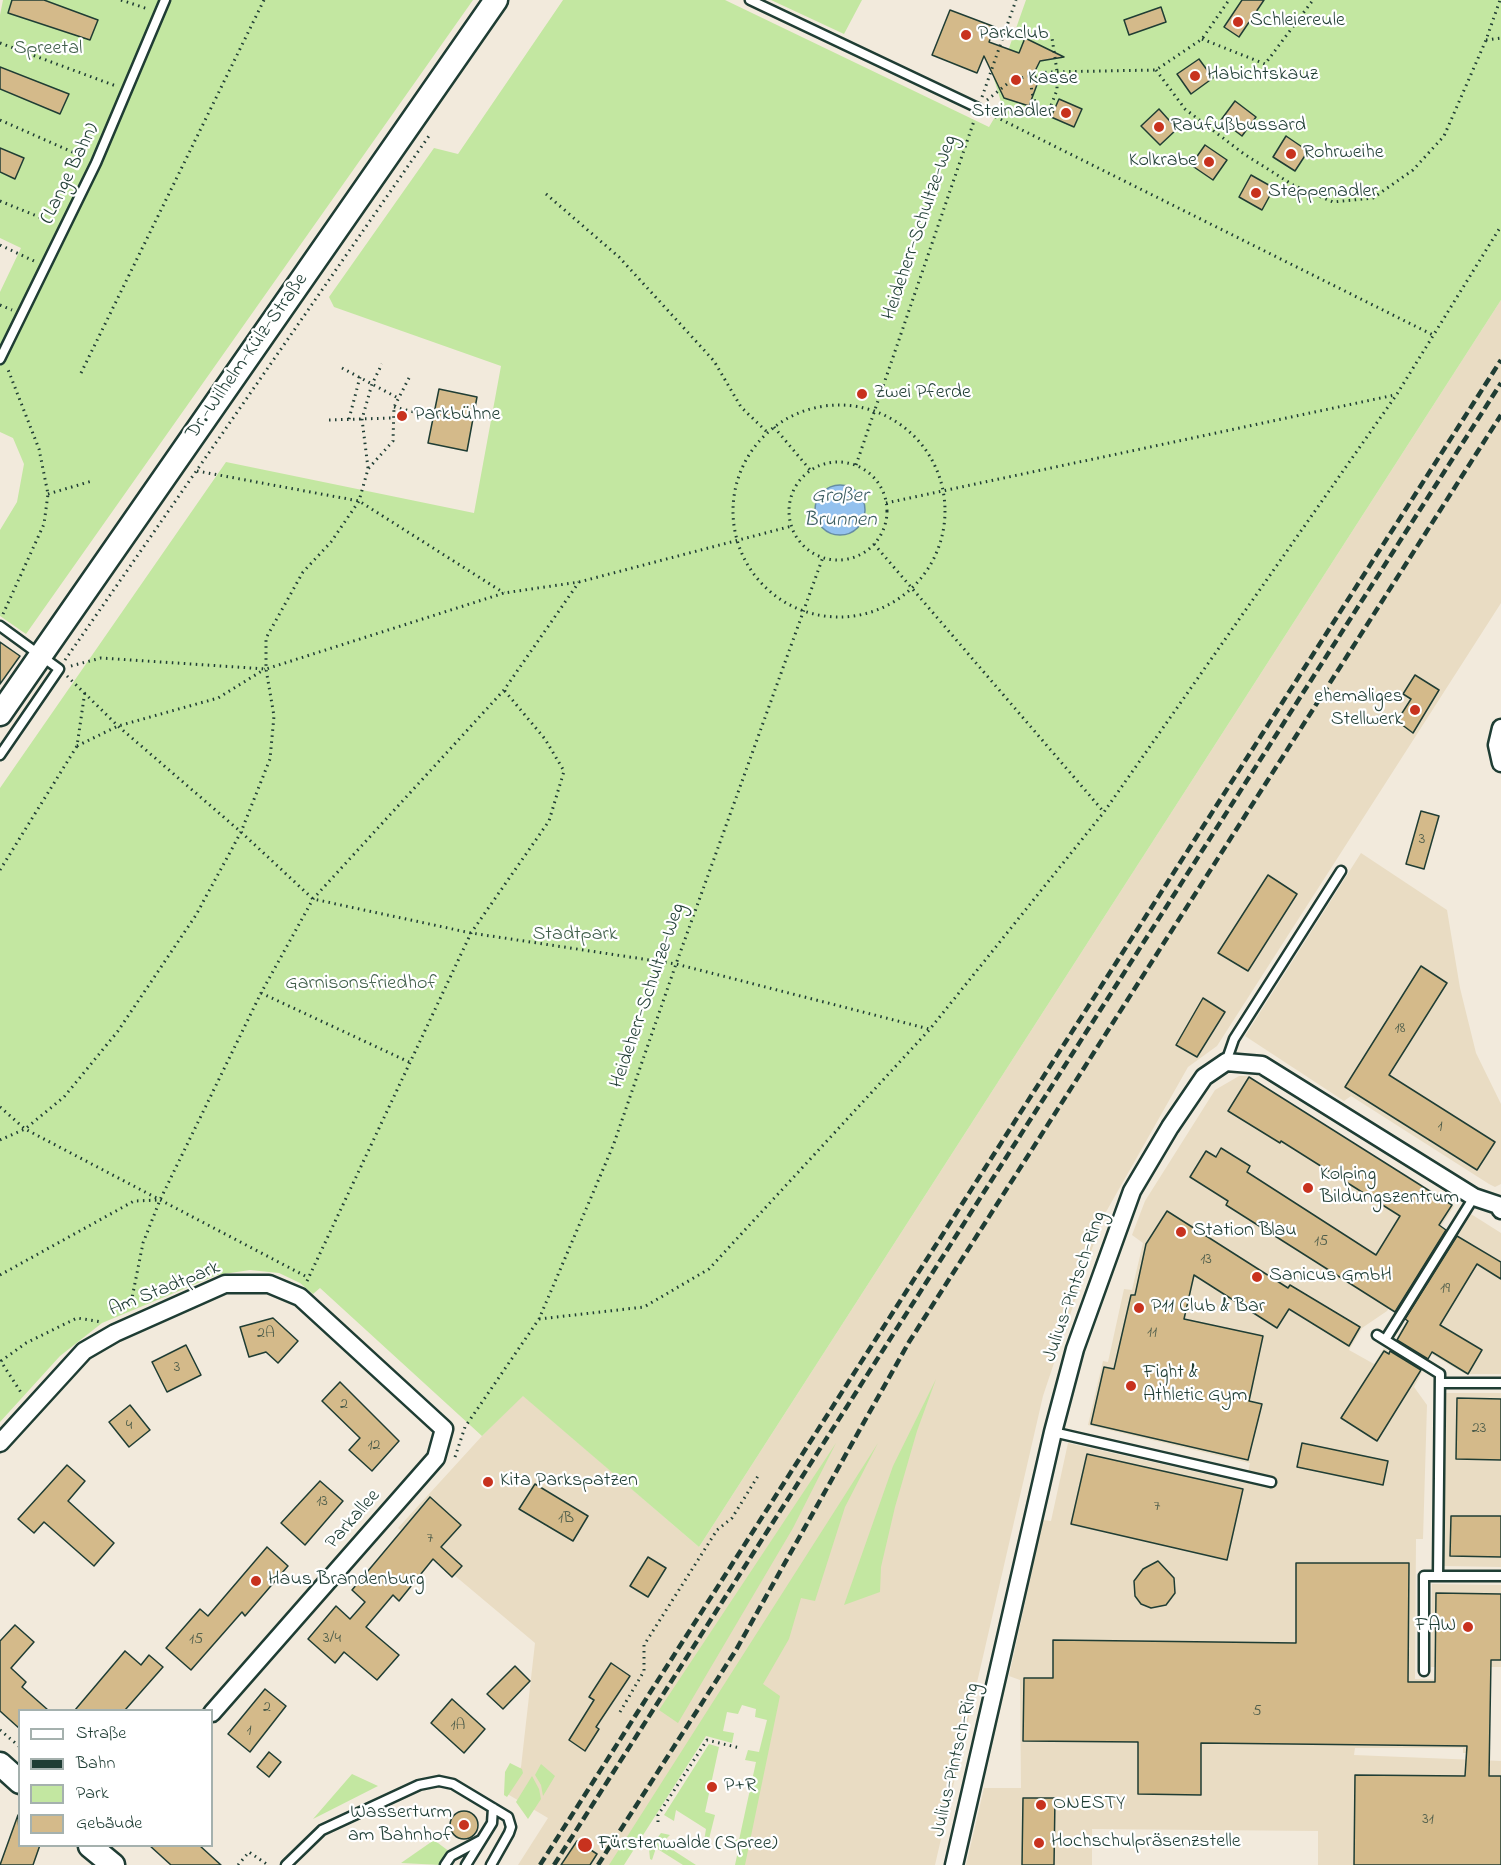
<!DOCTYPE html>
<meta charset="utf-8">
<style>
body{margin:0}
#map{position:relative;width:1501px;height:1865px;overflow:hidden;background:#f2eadc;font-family:"Indie Flower",sans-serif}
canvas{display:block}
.legend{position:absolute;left:18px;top:1709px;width:195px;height:138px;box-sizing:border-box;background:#fff;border:2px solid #a5b1ae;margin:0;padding:8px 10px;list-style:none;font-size:18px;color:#1f3d34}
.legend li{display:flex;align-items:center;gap:12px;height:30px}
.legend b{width:30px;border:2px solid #a5b1ae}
</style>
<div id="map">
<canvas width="1501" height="1865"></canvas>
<ul class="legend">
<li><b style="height:8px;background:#fff"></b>Straße</li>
<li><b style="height:8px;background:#1f3d34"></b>Bahn</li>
<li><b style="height:16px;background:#c3e7a1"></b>Park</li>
<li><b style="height:16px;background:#d4ba8a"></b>Gebäude</li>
</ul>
</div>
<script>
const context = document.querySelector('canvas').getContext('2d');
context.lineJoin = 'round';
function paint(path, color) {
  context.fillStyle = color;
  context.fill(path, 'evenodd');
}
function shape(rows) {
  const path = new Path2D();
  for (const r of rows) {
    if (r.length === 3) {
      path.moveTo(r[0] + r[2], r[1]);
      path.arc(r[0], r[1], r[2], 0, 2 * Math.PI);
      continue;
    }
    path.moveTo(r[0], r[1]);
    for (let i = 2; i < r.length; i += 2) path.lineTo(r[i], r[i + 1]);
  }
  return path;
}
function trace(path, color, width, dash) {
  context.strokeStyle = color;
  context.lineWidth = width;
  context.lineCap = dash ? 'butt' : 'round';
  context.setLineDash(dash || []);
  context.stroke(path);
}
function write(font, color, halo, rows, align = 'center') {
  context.font = font + ' "Indie Flower",sans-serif';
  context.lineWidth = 4.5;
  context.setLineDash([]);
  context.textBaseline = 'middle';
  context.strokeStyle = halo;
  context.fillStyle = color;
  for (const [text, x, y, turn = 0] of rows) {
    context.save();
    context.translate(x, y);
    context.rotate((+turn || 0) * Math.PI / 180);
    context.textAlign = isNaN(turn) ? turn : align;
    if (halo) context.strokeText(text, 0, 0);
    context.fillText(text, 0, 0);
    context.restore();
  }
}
paint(shape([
 [1501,300,1501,603,1217,1046,1188,1067,1102,1219,1043,1396,935,1865,740,1865,773,1709,727,1696,618,1865,518,1865,548,1818,504,1792,521,1767,535,1643,398,1528,482,1436,523,1395,699,1547],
 [1361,853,1447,910,1460,988,1476,1053,1501,1104,1501,1184,1495,1187,1489,1184,1351,1096,1344,1101,1245,1036],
 [1239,1076,1248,1076,1454,1206,1387,1311,1362,1328,1349,1350,1374,1364,1384,1348,1422,1372,1414,1387,1427,1405,1423,1539,1416,1539,1415,1679,1490,1681,1488,1753,1463,1753,1463,1748,1355,1748,1354,1755,1501,1761,1501,1865,1318,1865,1318,1831,1092,1829,1092,1865,966,1865,984,1788,1021,1788,1020,1680,1009,1676,1043,1520,1051,1521,1068,1443,1246,1483,1250,1463,1088,1425,1103,1361,1108,1362,1124,1289,1132,1290,1143,1243,1132,1235,1145,1201,1215,1090],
 [1471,1214,1501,1233,1501,1374,1465,1374,1428,1352,1425,1355,1397,1337],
 [1446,1393,1501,1393,1501,1567,1444,1566],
 [1432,1584,1501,1585,1501,1667,1431,1667]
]), '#e9dcc3');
paint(shape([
 [3,0,473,0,26,634,0,616,0,530,17,502,24,464,13,438,0,432,0,292,21,248,0,238,0,15],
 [563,0,725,0,989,127,1002,105,994,79,1002,68,1026,0,1501,0,1501,300,699,1547,523,1396,482,1436,320,1288,313,1294,300,1283,279,1273,250,1270,217,1275,102,1323,60,1356,0,1422,0,788,226,462,474,513,501,366,334,307,329,297,434,148,458,154],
 [771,0,862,0,844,34],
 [936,1379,917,1431,895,1507,881,1567,880,1592,844,1605,893,1466],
 [836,1443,793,1528,678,1723,659,1710],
 [878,1443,845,1507,815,1601,801,1598,789,1639,763,1684,780,1696,745,1865,735,1865,738,1851,726,1847,727,1838,739,1840,756,1762,745,1760,748,1750,759,1752,767,1720,755,1717,756,1709,742,1705,738,1714,727,1712,723,1731,734,1733,732,1743,706,1736,624,1865,609,1865],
 [709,1744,719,1747,705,1812,715,1815,708,1843,704,1841,706,1829,676,1810,674,1821,664,1815],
 [510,1763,522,1769,523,1773,507,1797,504,1795,505,1772],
 [541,1764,555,1776,543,1796,541,1785,535,1775],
 [352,1774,378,1786,313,1819],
 [532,1776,539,1789,541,1799,528,1819,516,1802],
 [661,1833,670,1835,662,1843,696,1865,683,1865,656,1848,652,1860,650,1859,649,1849],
 [434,1840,450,1852,442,1865,401,1863]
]), '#c3e7a1');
const water = shape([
 [840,510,25]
]);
paint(water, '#93c1ee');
trace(water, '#658ca4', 1.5);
const building = shape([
 [12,0,44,0,98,20,90,40,8,13,12,0],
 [1242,0,1264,0,1239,37,1224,27,1242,0],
 [1161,7,1166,22,1129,35,1124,20,1161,7],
 [950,10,995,27,989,42,1019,53,1025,38,1064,57,1040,61,1034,73,1038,82,1029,106,1004,98,984,56,977,73,932,55,950,10],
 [1199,59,1213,78,1191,94,1177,74,1199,59],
 [0,67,69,94,60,114,0,89,0,67],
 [1059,99,1082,109,1074,127,1051,117,1059,99],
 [1235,101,1256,117,1242,136,1221,120,1235,101],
 [1159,109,1177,129,1160,145,1141,126,1159,109],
 [1286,136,1308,151,1295,171,1273,157,1286,136],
 [1205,145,1227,160,1213,180,1191,165,1205,145],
 [0,148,24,158,15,179,0,172,0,148],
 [1251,175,1274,188,1262,210,1239,197,1251,175],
 [439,389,477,397,467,451,428,443,439,389],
 [0,642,20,656,0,684,0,642],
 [1415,675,1439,690,1413,733,1397,721,1411,699,1403,694,1415,675],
 [1421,811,1439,816,1424,869,1406,864,1421,811],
 [1268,875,1297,894,1248,971,1218,953,1268,875],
 [1421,966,1447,983,1389,1075,1495,1142,1477,1170,1345,1087,1421,966],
 [1203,998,1225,1012,1197,1057,1176,1045,1203,998],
 [1249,1077,1452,1205,1439,1225,1446,1230,1395,1312,1226,1205,1228,1201,1190,1177,1206,1151,1216,1157,1221,1148,1250,1166,1247,1172,1376,1255,1400,1216,1281,1141,1280,1143,1228,1111,1249,1077],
 [1167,1211,1288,1288,1290,1285,1360,1327,1349,1346,1289,1309,1277,1328,1194,1275,1184,1319,1263,1336,1249,1401,1262,1404,1248,1460,1091,1424,1104,1367,1114,1369,1131,1295,1135,1295,1146,1244,1167,1211],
 [1457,1236,1501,1262,1501,1279,1477,1264,1440,1325,1482,1350,1468,1374,1432,1352,1428,1359,1397,1340,1408,1321,1405,1319,1457,1236],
 [273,1318,298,1341,278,1363,266,1352,249,1357,240,1327,273,1318],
 [186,1345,201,1375,167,1392,152,1362,186,1345],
 [1384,1351,1389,1354,1390,1351,1421,1370,1377,1441,1341,1418,1384,1351],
 [340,1382,399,1441,372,1471,349,1450,360,1438,322,1401,340,1382],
 [1457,1398,1501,1399,1501,1460,1456,1459,1457,1398],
 [130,1405,150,1430,129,1447,109,1422,130,1405],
 [1302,1443,1388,1461,1383,1485,1297,1467,1302,1443],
 [1087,1454,1243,1489,1227,1560,1071,1524,1087,1454],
 [67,1465,85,1481,68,1501,114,1543,94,1566,44,1522,34,1533,18,1519,67,1465],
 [320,1481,343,1501,305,1545,281,1523,320,1481],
 [535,1484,588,1516,573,1541,519,1509,535,1484],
 [430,1497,461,1525,441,1547,462,1566,452,1577,433,1559,399,1601,393,1595,366,1627,399,1655,377,1680,344,1652,335,1663,308,1639,336,1606,350,1619,365,1602,352,1590,430,1497],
 [1451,1516,1501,1516,1501,1557,1450,1556,1451,1516],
 [267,1547,288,1566,245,1616,242,1612,191,1670,166,1648,200,1609,208,1616,267,1547],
 [648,1557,666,1568,648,1597,630,1586,648,1557],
 [1158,1561,1174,1578,1175,1593,1166,1605,1151,1608,1141,1604,1135,1596,1134,1581,1143,1569,1158,1561],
 [1296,1563,1409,1563,1408,1682,1435,1682,1436,1593,1501,1594,1501,1660,1491,1660,1489,1776,1501,1776,1501,1865,1354,1865,1355,1775,1465,1776,1467,1746,1201,1743,1201,1795,1138,1794,1138,1742,1023,1741,1024,1678,1053,1678,1053,1640,1296,1643,1296,1563],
 [15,1625,34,1642,11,1668,26,1682,22,1687,48,1710,20,1710,20,1729,0,1711,0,1641,15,1625],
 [125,1651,141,1665,149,1655,163,1667,125,1710,75,1710,125,1651],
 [611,1663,630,1676,596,1727,599,1729,585,1751,569,1740,594,1700,589,1697,611,1663],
 [515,1666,530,1681,503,1709,487,1694,515,1666],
 [265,1689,286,1706,250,1752,228,1734,265,1689],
 [452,1699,485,1729,464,1753,431,1723,452,1699],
 [269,1752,281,1762,269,1777,257,1767,269,1752],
 [1023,1798,1055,1798,1054,1865,1022,1865,1023,1798],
 [464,1825,14],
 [18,1815,20,1845,40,1845,33,1865,0,1865,18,1815],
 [577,1841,597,1854,590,1865,561,1865,577,1841],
 [149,1845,199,1845,221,1865,171,1865,149,1845]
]);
paint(building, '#d4ba8a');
trace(building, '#1f3d34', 1.5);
const lane = shape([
 [750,0,978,108],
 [0,359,96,163,165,0],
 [0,626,59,669,0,755],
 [1226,1062,1234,1039,1341,871],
 [1377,1335,1440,1374,1438,1576],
 [1385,1340,1474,1197],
 [1440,1383,1501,1383],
 [1053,1432,1271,1482],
 [1424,1671,1424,1576,1501,1576],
 [286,1865,322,1830,419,1785,439,1781,453,1784,508,1817,511,1827,509,1833,491,1865],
 [445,1865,451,1856,481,1840],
 [466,1865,492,1823,493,1808]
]);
const street = shape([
 [1501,728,1497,745,1501,763],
 [0,1443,84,1351,115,1333,225,1284,269,1284,300,1297,444,1429,436,1458,212,1713],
 [954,1865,1053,1432,1075,1349,1132,1191,1170,1127,1204,1077,1226,1062,1262,1065,1474,1197,1498,1205,1501,1210]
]);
const secondary = shape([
 [0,714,496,0],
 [0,1764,20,1782],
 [90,1846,113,1865]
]);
trace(lane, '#1f3d34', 13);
trace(street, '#1f3d34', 21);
trace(secondary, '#1f3d34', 27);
trace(shape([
 [121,0,148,9],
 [1202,39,1265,64,1313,0],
 [1486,40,1501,38],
 [0,43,116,86],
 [1156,70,1185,109,1244,154,1293,185,1333,202,1373,198,1413,170,1444,136,1486,40,1500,0],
 [1030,76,1032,93,1037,107,1050,108,1057,90,1057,71,1052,38],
 [982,97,1016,0],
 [987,100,1012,80,1047,72,1156,70,1202,39,1229,0],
 [990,114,1433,335],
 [0,120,86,158],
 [546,194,619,257,714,361,741,407,768,433],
 [0,201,54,223],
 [0,245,34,261],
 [0,305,12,310],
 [342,368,398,398],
 [81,373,264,0],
 [839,511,106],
 [394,407,418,413],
 [349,419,360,377],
 [329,420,392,418],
 [774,427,811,471],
 [838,511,49],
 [856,465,974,121],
 [368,468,362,419,372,384,382,364],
 [197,471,359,501,504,593],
 [48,494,92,481],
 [886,503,1395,395],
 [874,544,1103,811],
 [3,614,44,524,48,494,39,449,7,367],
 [65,660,431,133],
 [71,666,101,658,266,669,504,593,579,582,792,526],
 [67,676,118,726,241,832,313,899,471,933,676,964,929,1029],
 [77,746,118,726,218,698,265,669],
 [0,870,77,746,85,691],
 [261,993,409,1062],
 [0,1107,25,1129,309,1278],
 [0,1140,25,1129,64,1097,118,1031,196,915,241,832,270,759,274,716,266,669,266,638,303,572,331,542,359,501,368,469,393,441,394,407,409,378],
 [0,1275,134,1201,158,1200],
 [307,1281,471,933,549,821,564,771,545,739,504,690],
 [130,1308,143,1243,160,1200,261,993,313,899,504,690,579,582],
 [539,1319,644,1307,709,1269,930,1029,1104,812,1397,394,1501,226],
 [0,1360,22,1394],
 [1,1361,26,1343,77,1318,102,1322],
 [455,1457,465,1427,539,1319,613,1146,676,964,823,557],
 [620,1712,644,1671,644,1645,717,1530,732,1518,758,1476],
 [0,1730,20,1747],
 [658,1822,658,1815,707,1740,740,1748],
 [238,1865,249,1852,268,1865]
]), '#1f3d34', 3, [1.5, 4.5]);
trace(lane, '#fff', 8);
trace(street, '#fff', 16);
trace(secondary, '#fff', 22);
trace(shape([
 [540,1865,1501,360],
 [554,1865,1501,383],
 [598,1865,736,1650,909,1342,1501,415]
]), '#1f3d34', 4.5, [9, 4.5]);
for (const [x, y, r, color] of [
 [1238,22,6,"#c8321e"],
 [966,35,6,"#c8321e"],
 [1195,76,6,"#c8321e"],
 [1016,80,6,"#c8321e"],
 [1066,113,6,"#c8321e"],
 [1159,127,6,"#c8321e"],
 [1291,154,6,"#c8321e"],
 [1209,162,6,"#c8321e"],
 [1256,193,6,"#c8321e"],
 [862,394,6,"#c8321e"],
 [402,416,6,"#c8321e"],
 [1415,710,6,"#c8321e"],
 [1308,1188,6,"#c8321e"],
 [1181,1232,6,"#c8321e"],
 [1257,1277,6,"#c8321e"],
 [1139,1308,6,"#c8321e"],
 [1131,1386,6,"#c8321e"],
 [488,1482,6,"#c8321e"],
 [256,1581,6,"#c8321e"],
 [1468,1627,6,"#c8321e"],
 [712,1787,6,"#c8321e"],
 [1041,1805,6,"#c8321e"],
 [464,1825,6,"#c8321e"],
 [1039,1843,6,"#c8321e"],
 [585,1845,8,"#c8321e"]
]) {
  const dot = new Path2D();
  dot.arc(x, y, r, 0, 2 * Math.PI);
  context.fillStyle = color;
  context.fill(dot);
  trace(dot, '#fff', 2);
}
write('16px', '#4c5c4a', null, [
 ["3",1422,840],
 ["18",1400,1029],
 ["1",1440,1127],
 ["15",1321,1242],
 ["13",1206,1260],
 ["19",1445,1289],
 ["11",1152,1333],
 ["2A",266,1334],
 ["3",177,1368],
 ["2",344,1405],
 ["4",129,1426],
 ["23",1479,1429],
 ["12",374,1446],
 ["13",322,1502],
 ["7",1157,1507],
 ["1B",566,1519],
 ["7",430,1539],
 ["3/4",332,1639],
 ["15",196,1640],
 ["2",267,1708],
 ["5",1257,1712],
 ["1A",458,1726],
 ["1",249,1731],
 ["31",1428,1820]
]);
write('20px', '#1f3d34', '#fff', [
 ["Schleiereule",1250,22],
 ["Parkclub",978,35],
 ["Habichtskauz",1207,76],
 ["Kasse",1028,80],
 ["Steinadler",1054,113,"right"],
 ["Raufußbussard",1171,127],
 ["Rohrweihe",1303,154],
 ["Kolkrabe",1197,162,"right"],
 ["Steppenadler",1268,193],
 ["Zwei Pferde",874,394],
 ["Parkbühne",414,416],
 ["ehemaliges",1403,698,"right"],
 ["Stellwerk",1403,721,"right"],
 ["Kolping",1320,1176],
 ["Bildungszentrum",1320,1199],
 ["Station Blau",1193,1232],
 ["Sanicus GmbH",1269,1277],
 ["P11 Club & Bar",1151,1308],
 ["Fight &",1143,1374],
 ["Athletic Gym",1143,1397],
 ["Kita Parkspatzen",500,1482],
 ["Haus Brandenburg",268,1581],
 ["FAW",1456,1627,"right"],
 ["P+R",724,1787],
 ["ONESTY",1053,1805],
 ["Wasserturm",452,1814,"right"],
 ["am Bahnhof",452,1837,"right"],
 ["Hochschulpräsenzstelle",1051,1843],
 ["Fürstenwalde (Spree)",598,1845]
], 'left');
write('20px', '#405f4a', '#fff', [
 ["Spreetal",48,50],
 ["Stadtpark",575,936],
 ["Garnisonsfriedhof",361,985]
]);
write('20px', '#1f3d34', '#fff', [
 ["(Lange Bahn)",71,174,-64],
 ["Heideherr-Schultze-Weg",921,228,-71],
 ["Dr.-Wilhelm-Külz-Straße",248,357,-55],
 ["Heideherr-Schultze-Weg",649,996,-71],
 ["Julius-Pintsch-Ring",1076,1287,-71],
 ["Am Stadtpark",165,1290,-22],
 ["Parkallee",354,1520,-49],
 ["Julius-Pintsch-Ring",957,1760,-77]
]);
write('italic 21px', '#3c5e62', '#fff', [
 ["Großer",840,498],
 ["Brunnen",840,522]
]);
</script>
